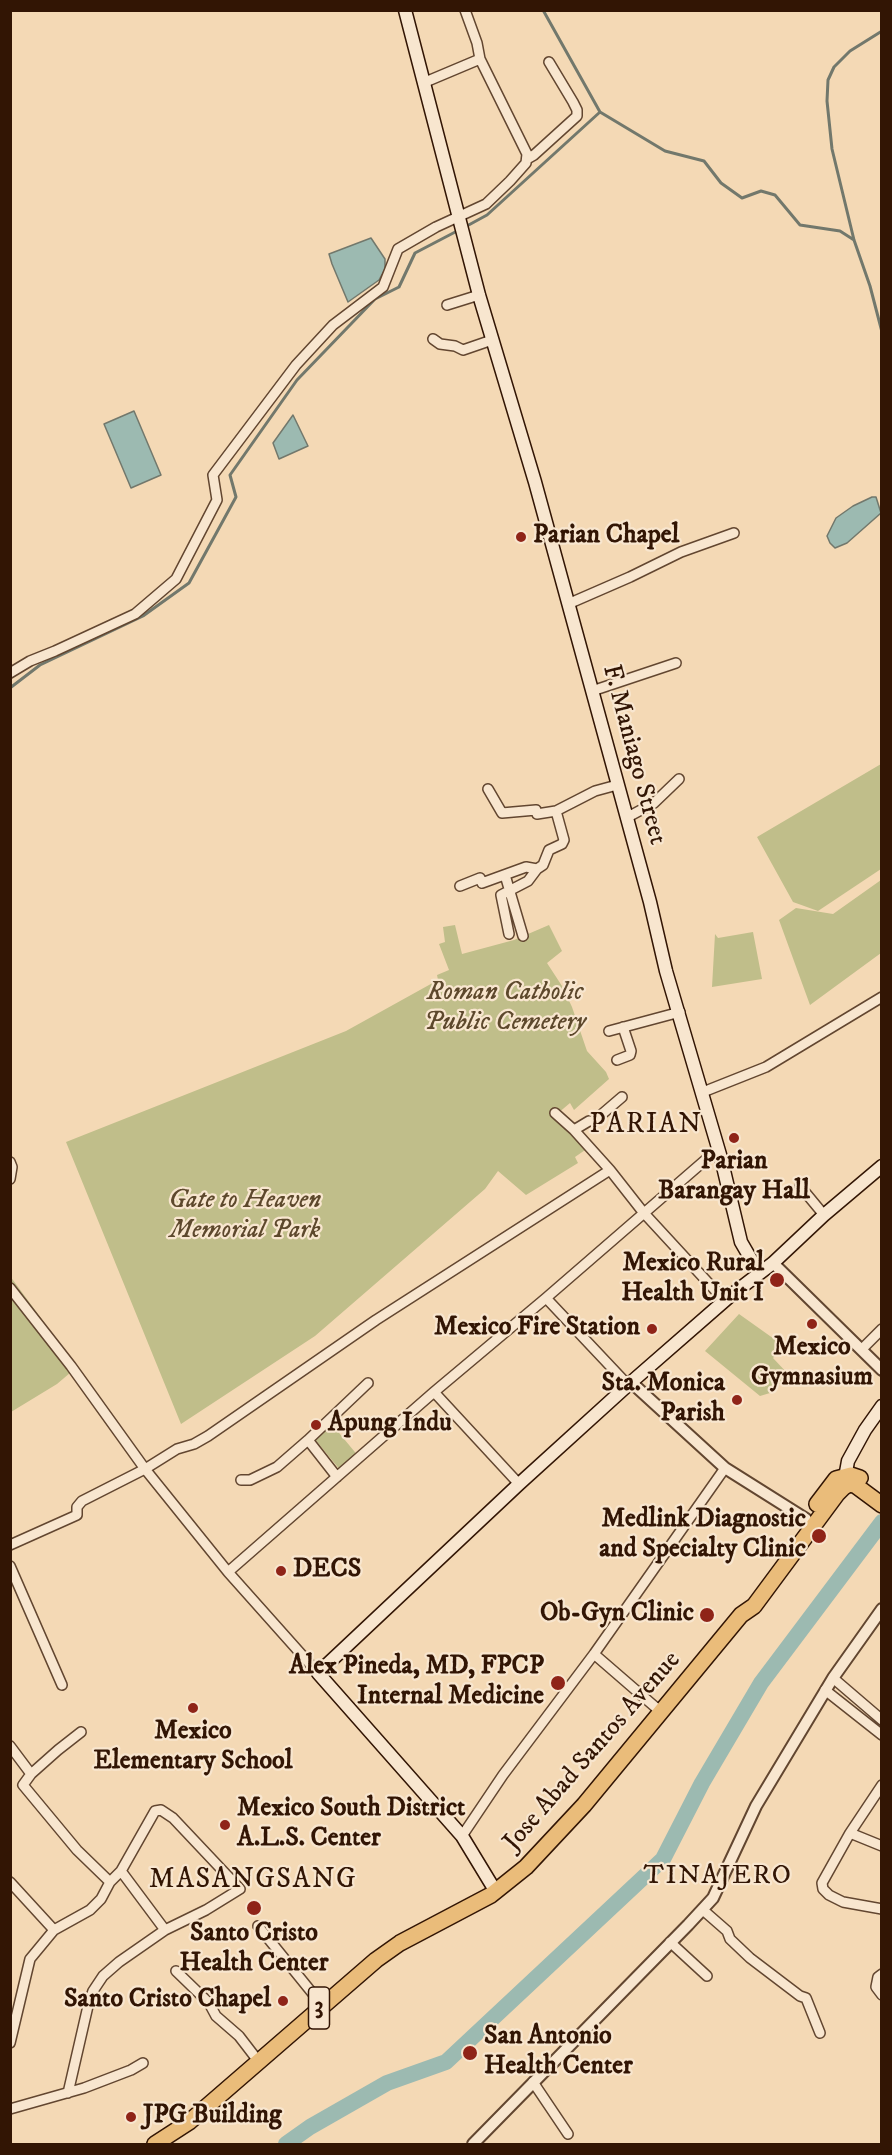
<!DOCTYPE html>
<style>
body{margin:0}
#map{position:relative;width:892px;height:2155px;overflow:hidden;background:#f4d9b5;font-family:"IM FELL DW Pica",serif}
canvas{display:block}
.frame{position:absolute;inset:0;border:12px solid #321504;pointer-events:none}
</style>
<div id="map">
<canvas width="892" height="2155"></canvas>
<div class="frame"></div>
</div>
<script>
const context = document.querySelector('canvas').getContext('2d');
context.lineJoin = 'round';
function paint(path, color) {
  context.fillStyle = color;
  context.fill(path, 'evenodd');
}
function shape(rows) {
  const path = new Path2D();
  for (const r of rows) {
    path.moveTo(r[0], r[1]);
    for (let i = 2; i < r.length; i += 2) path.lineTo(r[i], r[i + 1]);
  }
  return path;
}
function trace(path, color, width, dash) {
  context.strokeStyle = color;
  context.lineWidth = width;
  context.lineCap = dash ? 'butt' : 'round';
  context.setLineDash(dash || []);
  context.stroke(path);
}
function write(font, color, halo, rows, align = 'center') {
  context.font = font + ' "IM FELL DW Pica",serif';
  context.lineWidth = 4.5;
  context.setLineDash([]);
  context.textBaseline = 'middle';
  context.strokeStyle = halo;
  context.fillStyle = color;
  for (const [text, x, y, turn = 0] of rows) {
    context.save();
    context.translate(x, y);
    context.rotate((+turn || 0) * Math.PI / 180);
    context.textAlign = isNaN(turn) ? turn : align;
    if (halo) context.strokeText(text, 0, 0);
    context.fillText(text, 0, 0);
    context.restore();
  }
}
paint(shape([
 [881,764,881,869,818,911,793,902,757,837],
 [881,880,881,953,810,1005,779,920,796,908,833,914],
 [455,925,462,954,514,940,549,925,562,951,547,963,562,986,572,1007,587,1051,606,1072,609,1079,574,1110,570,1103,557,1114,588,1148,575,1157,578,1163,526,1195,498,1171,485,1189,315,1336,181,1424,66,1142,346,1031,438,980,437,975,449,970,439,944,445,942,443,927],
 [753,932,762,979,712,987,715,934,718,938],
 [10,1276,77,1367,57,1384,11,1412],
 [739,1314,784,1346,773,1358,789,1375,770,1393,760,1396,705,1351],
 [330,1422,359,1457,341,1471,312,1436]
]), '#c0be8a');
const water = shape([
 [371,238,385,259,385,269,379,280,348,302,332,264,329,254,371,238],
 [134,411,161,475,131,488,104,424,134,411],
 [293,415,308,446,279,459,273,443,293,415],
 [872,497,876,497,881,513,847,543,835,548,830,543,827,536,836,518,853,506,872,497]
]);
paint(water, '#9cbab1');
trace(water, '#72786c', 1.5);
trace(shape([
 [543,10,600,112,665,151,704,161,721,183,742,198,761,191,775,195,800,225,840,231,854,240],
 [882,31,850,51,834,67,828,80,827,101,832,149,854,240,870,286,882,332],
 [465,227,487,215,600,112],
 [10,688,40,665,143,616,189,583,236,497,230,475,297,380,375,299,399,287,415,253,459,230]
]), '#72786c', 3);
trace(shape([
 [286,2144,310,2127,387,2083,446,2062,663,1859,702,1783,761,1683,882,1522]
]), '#9cbab1', 16);
const minor = shape([
 [423,83,480,59,477,43,465,10],
 [527,159,534,155,577,116,577,110,573,102,549,62],
 [447,305,479,295],
 [433,339,440,344,455,346,463,350,492,340],
 [568,604,630,577,681,552,734,533],
 [10,673,30,661,55,651,135,614,176,579,217,500,213,475,296,365,333,325,383,287,398,249,436,227,486,204,510,181,526,163,527,154,480,59],
 [592,691,676,663],
 [488,789,502,813,536,810,537,814,556,811],
 [626,818,654,803,679,779],
 [505,875,523,936],
 [460,886,480,878,482,883,526,867,537,869,543,865,549,850,562,844,564,840,556,811,595,791,617,785],
 [509,934,501,895,528,881,537,869],
 [609,1031,680,1012],
 [617,1060,630,1055,631,1051,623,1027],
 [703,1092,766,1067,882,997],
 [555,1113,574,1130,610,1170,643,1212,725,1301],
 [574,1130,589,1121,594,1121,622,1097],
 [10,1162,12,1167,10,1179],
 [800,1186,824,1215],
 [10,1288,71,1366,145,1469,228,1572,318,1673],
 [546,1298,628,1385],
 [862,1349,882,1329],
 [434,1392,519,1484],
 [337,1477,308,1440,368,1383],
 [241,1480,250,1480,277,1467,308,1440],
 [10,1545,77,1515,77,1507,82,1501,145,1469,177,1449,194,1444,208,1436,376,1320,610,1170],
 [10,1566,62,1685],
 [228,1572,434,1392,546,1298,718,1149],
 [594,1654,661,1712],
 [833,1678,882,1720],
 [825,1690,882,1735],
 [81,1732,58,1750,31,1774,23,1785,77,1850,110,1882],
 [10,1746,31,1774],
 [882,1785,850,1833,822,1883,823,1889,829,1895,843,1902,882,1909],
 [850,1833,882,1846],
 [462,1836,503,1775,594,1654,725,1468],
 [121,1871,165,1930],
 [10,1882,54,1930],
 [703,1910,727,1931,730,1939,750,1958,800,1996,806,1998,820,2033],
 [258,1926,322,2005],
 [670,1942,707,1976],
 [176,1971,209,2003,216,2016,239,2036,259,2062],
 [882,1974,878,1977,876,1987,882,1995],
 [10,2043,30,1959,54,1930,90,1910,101,1899,110,1882,121,1871,155,1811,161,1810,173,1818,240,1889,206,1910,165,1930,119,1962,103,1976,93,1991,88,2006,68,2093],
 [533,2082,568,2134],
 [10,2109,84,2088,131,2070,143,2063]
]);
const tertiary = shape([
 [773,1263,882,1370],
 [632,1383,725,1468,806,1519],
 [473,2144,688,1925,713,1898,756,1806,833,1678,882,1609]
]);
const secondary = shape([
 [405,10,479,295,535,482,650,902,666,971,721,1158,741,1242,759,1273],
 [844,1483,848,1461,865,1430,882,1406],
 [496,1892,462,1836,318,1673,519,1484,628,1385,730,1296,773,1263,824,1215,882,1166]
]);
const trunk = shape([
 [817,1504,836,1479,851,1475,860,1478],
 [155,2144,189,2122,376,1960,400,1943,491,1895,526,1867,584,1805,741,1615,754,1606,837,1494,844,1487,849,1484,855,1485,882,1505]
]);
trace(minor, '#624630', 12);
trace(tertiary, '#624630', 14);
trace(secondary, '#321504', 15);
trace(trunk, '#321504', 18);
trace(minor, '#f8e6cf', 9);
trace(tertiary, '#f8e6cf', 10);
trace(secondary, '#f8e6cf', 12);
trace(trunk, '#eabc7a', 15);
for (const [x, y, r, color] of [
 [521,537,6,"#8f2418"],
 [734,1138,6,"#8f2418"],
 [777,1280,8,"#8f2418"],
 [812,1324,6,"#8f2418"],
 [652,1329,6,"#8f2418"],
 [737,1400,6,"#8f2418"],
 [316,1425,6,"#8f2418"],
 [819,1536,8,"#8f2418"],
 [281,1571,6,"#8f2418"],
 [707,1615,8,"#8f2418"],
 [558,1683,8,"#8f2418"],
 [193,1708,6,"#8f2418"],
 [225,1825,6,"#8f2418"],
 [254,1908,8,"#8f2418"],
 [283,2001,6,"#8f2418"],
 [470,2053,8,"#8f2418"],
 [131,2117,6,"#8f2418"]
]) {
  const dot = new Path2D();
  dot.arc(x, y, r, 0, 2 * Math.PI);
  context.fillStyle = color;
  context.fill(dot);
  trace(dot, '#f8e6cf', 2);
}
for (const [x, y, w] of [
 [319,2008,21]
]) {
  const box = new Path2D();
  box.roundRect(x - w / 2, y - 21, w, 42, 4.5);
  context.fillStyle = '#f8e6cf';
  context.fill(box);
  trace(box, '#321504', 1.5);
}
write('bold 24px', '#321504', null, [
 ["3",319,2008]
]);
write('bold 26px', '#321504', '#f8e6cf', [
 ["Parian Chapel",533,537,"left"],
 ["Parian",734,1163,"center"],
 ["Barangay Hall",734,1193,"center"],
 ["Mexico Rural",764,1265],
 ["Health Unit I",764,1295],
 ["Mexico Fire Station",640,1329],
 ["Mexico",812,1349,"center"],
 ["Gymnasium",812,1379,"center"],
 ["Sta. Monica",725,1385],
 ["Parish",725,1415],
 ["Apung Indu",328,1425,"left"],
 ["Medlink Diagnostic",806,1521],
 ["and Specialty Clinic",806,1551],
 ["DECS",293,1571,"left"],
 ["Ob-Gyn Clinic",694,1615],
 ["Alex Pineda, MD, FPCP",544,1668],
 ["Internal Medicine",544,1698],
 ["Mexico",193,1733,"center"],
 ["Elementary School",193,1763,"center"],
 ["Mexico South District",237,1810,"left"],
 ["A.L.S. Center",237,1840,"left"],
 ["Santo Cristo",254,1935,"center"],
 ["Health Center",254,1965,"center"],
 ["Santo Cristo Chapel",271,2001],
 ["San Antonio",484,2038,"left"],
 ["Health Center",484,2068,"left"],
 ["JPG Building",143,2117,"left"]
], 'right');
write('26px', '#321504', '#f8e6cf', [
 ["F. Maniago Street",633,755,75],
 ["Jose Abad Santos Avenue",593,1752,-49]
]);
write('italic 26px', '#5d482c', '#f8e6cf', [
 ["Roman Catholic",505,994],
 ["Public Cemetery",505,1024],
 ["Gate to Heaven",245,1202],
 ["Memorial Park",245,1232]
]);
context.letterSpacing = '1.5px';
write('27px', '#321504', '#f8e6cf', [
 ["TINAJERO",718,1877]
]);
context.letterSpacing = '0px';
context.letterSpacing = '1.5px';
write('28px', '#321504', '#f8e6cf', [
 ["PARIAN",646,1126],
 ["MASANGSANG",253,1881]
]);
context.letterSpacing = '0px';
</script>
